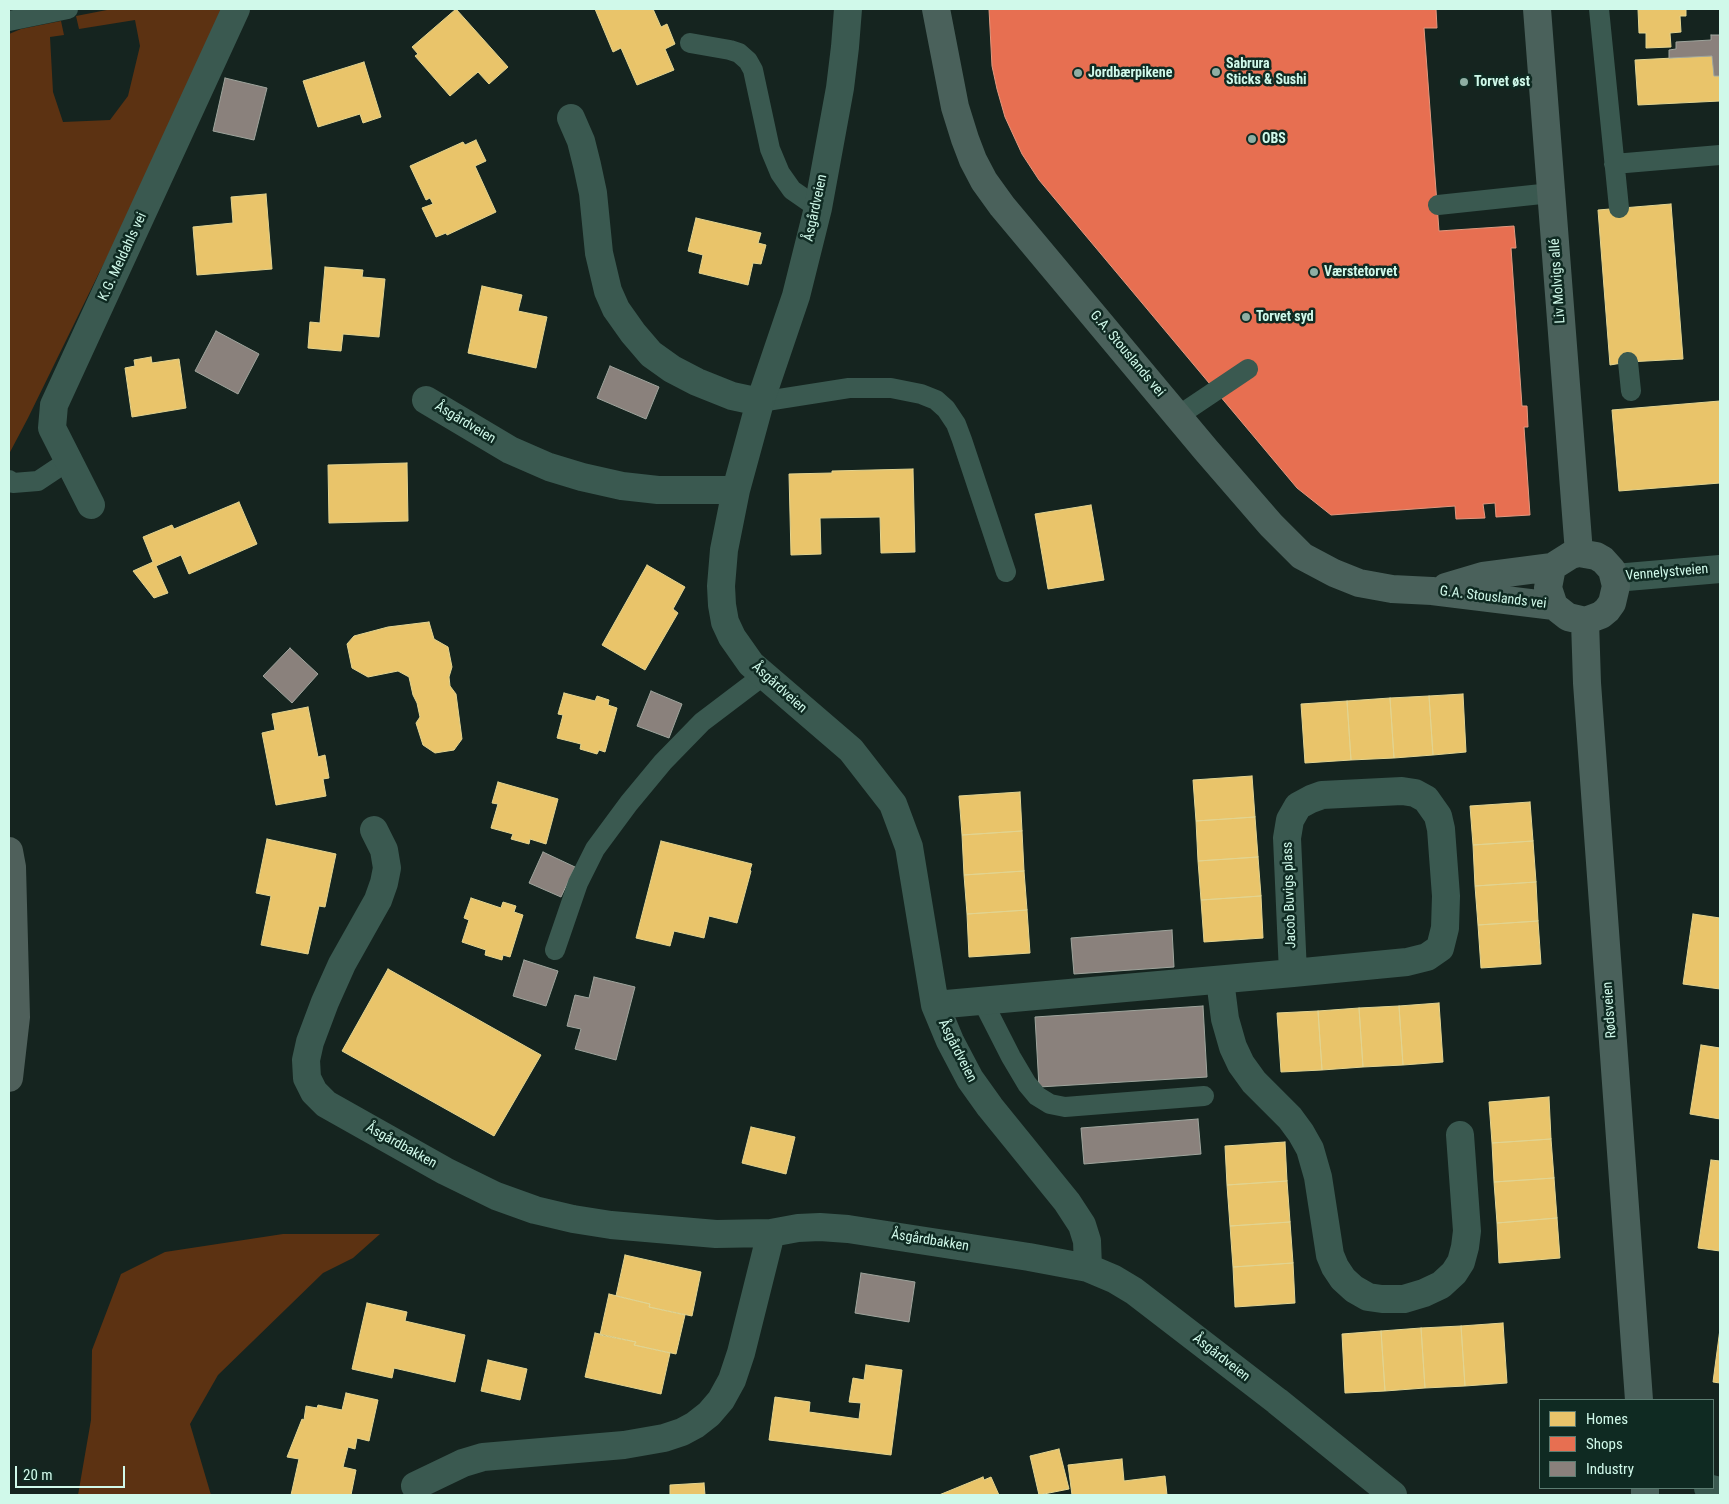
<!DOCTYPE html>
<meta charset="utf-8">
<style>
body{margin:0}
#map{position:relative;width:1729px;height:1504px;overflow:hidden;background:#15241f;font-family:"Roboto Condensed",sans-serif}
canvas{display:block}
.frame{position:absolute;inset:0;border:10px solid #d0f9ea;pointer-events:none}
.legend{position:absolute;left:1539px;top:1399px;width:175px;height:90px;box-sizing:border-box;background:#0f2a22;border:1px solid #5c7d72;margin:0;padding:6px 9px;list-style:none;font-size:15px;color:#d0f9ea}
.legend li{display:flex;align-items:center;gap:10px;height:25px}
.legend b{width:25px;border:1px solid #5c7d72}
.scale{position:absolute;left:15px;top:1466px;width:110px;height:22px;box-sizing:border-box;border:2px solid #d0f9ea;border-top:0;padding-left:6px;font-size:15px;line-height:18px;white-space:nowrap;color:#d0f9ea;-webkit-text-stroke:4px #0f2a22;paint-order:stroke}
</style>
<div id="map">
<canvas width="1729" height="1504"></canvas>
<div class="frame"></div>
<ul class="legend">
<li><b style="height:14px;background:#e9c46a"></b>Homes</li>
<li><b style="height:14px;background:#e76f51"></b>Shops</li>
<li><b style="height:14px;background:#8a817c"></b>Industry</li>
</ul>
<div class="scale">20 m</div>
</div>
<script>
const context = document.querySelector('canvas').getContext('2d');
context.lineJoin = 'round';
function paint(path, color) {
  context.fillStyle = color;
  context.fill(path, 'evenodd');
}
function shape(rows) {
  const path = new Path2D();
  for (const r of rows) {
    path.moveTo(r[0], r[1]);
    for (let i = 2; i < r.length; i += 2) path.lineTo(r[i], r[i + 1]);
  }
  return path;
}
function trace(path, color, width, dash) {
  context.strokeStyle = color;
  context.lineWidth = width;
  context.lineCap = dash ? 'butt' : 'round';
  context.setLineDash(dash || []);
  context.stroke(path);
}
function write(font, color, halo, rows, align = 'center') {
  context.font = font + ' "Roboto Condensed",sans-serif';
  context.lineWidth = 5;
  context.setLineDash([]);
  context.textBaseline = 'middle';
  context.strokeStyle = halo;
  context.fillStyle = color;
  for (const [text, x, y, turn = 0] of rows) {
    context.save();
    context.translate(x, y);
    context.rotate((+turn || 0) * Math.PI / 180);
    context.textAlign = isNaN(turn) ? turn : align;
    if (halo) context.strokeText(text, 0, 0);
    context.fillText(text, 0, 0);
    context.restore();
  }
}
paint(shape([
 [112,9,235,9,98,275,28,418,9,454,9,34,21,29,61,21,64,35,50,37,53,92,63,122,110,120,128,96,140,46,135,20,79,29,76,16],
 [283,1234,380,1234,353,1258,323,1273,218,1375,190,1424,211,1495,78,1495,91,1420,92,1350,121,1274,165,1252]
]), '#5c3212');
const homes = shape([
 [456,9,508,67,489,84,478,72,450,96,415,56,418,54,412,47,456,9],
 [595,9,653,9,661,27,667,24,675,44,665,49,674,70,637,85,621,48,613,52,595,9],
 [1638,9,1686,9,1686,16,1680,16,1681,32,1670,33,1671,47,1646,48,1646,33,1639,33,1638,9],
 [1712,56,1714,76,1720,76,1720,101,1638,105,1635,60,1712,56],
 [364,62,381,117,363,123,360,114,318,127,303,81,364,62],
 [476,140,486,161,475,166,496,212,447,235,446,233,436,237,422,208,433,204,430,198,426,200,410,166,463,142,465,145,476,140],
 [266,194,272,269,197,275,193,227,233,223,231,197,266,194],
 [1671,204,1683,359,1628,362,1610,365,1598,210,1671,204],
 [696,218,761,233,758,243,766,245,761,264,753,263,748,285,699,273,703,255,688,251,696,218],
 [325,267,363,270,362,277,385,279,379,337,343,334,341,351,308,348,310,322,320,323,325,267],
 [482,286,522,295,518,311,547,317,536,368,468,353,482,286],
 [151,357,152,363,179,359,186,408,132,417,125,368,135,366,134,360,151,357],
 [1720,401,1720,483,1619,491,1612,410,1720,401],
 [407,463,408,521,329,523,328,465,407,463],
 [913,469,915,552,881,553,880,517,820,518,821,554,791,555,789,474,832,473,832,471,913,469],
 [239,502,257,544,189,574,181,555,156,566,168,593,154,598,133,571,153,562,143,537,172,525,174,529,239,502],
 [1091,505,1104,580,1048,589,1035,514,1091,505],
 [647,565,685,587,673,609,678,613,645,670,602,645,647,565],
 [429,622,434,639,448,647,452,667,449,677,450,686,456,694,462,739,454,750,435,753,423,745,416,723,420,717,417,703,413,695,409,677,398,671,368,677,352,668,347,644,354,636,388,627,429,622],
 [564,693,595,701,597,696,609,700,608,705,617,708,605,752,599,750,597,754,580,749,581,744,557,738,563,715,558,714,564,693],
 [1463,694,1466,752,1433,755,1429,696,1463,694],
 [1429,696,1433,755,1394,758,1390,698,1429,696],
 [1390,698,1394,758,1351,760,1347,701,1390,698],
 [1347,701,1351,760,1305,763,1301,704,1347,701],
 [308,707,318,757,325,755,329,778,323,779,326,796,276,805,262,733,275,730,272,714,308,707],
 [1252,776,1255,817,1196,821,1193,780,1252,776],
 [498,782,558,799,546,844,530,839,529,844,511,839,513,834,491,828,498,804,492,803,498,782],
 [1020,792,1022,831,962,835,959,796,1020,792],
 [1530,802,1533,841,1473,845,1470,806,1530,802],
 [1255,817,1258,857,1198,861,1196,821,1255,817],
 [1022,831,1024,871,964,875,962,835,1022,831],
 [267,839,336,854,325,907,319,906,308,954,261,945,271,896,256,893,267,839],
 [661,841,752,864,750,870,751,871,737,923,709,916,704,938,674,931,670,946,636,938,661,841],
 [1533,841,1536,882,1475,886,1473,845,1533,841],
 [1258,857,1261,896,1201,900,1198,861,1258,857],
 [1024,871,1027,910,967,914,964,875,1024,871],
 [1536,882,1538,921,1478,925,1475,886,1536,882],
 [1261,896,1263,938,1204,942,1201,900,1261,896],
 [471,898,501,908,503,902,516,906,514,912,523,915,510,957,503,955,502,960,485,955,486,950,462,942,469,920,464,918,471,898],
 [1027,910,1030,953,969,957,967,914,1027,910],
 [1693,914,1720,918,1720,989,1683,984,1693,914],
 [1538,921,1541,964,1481,968,1478,925,1538,921],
 [388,969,541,1055,494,1136,342,1051,388,969],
 [1439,1003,1443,1062,1403,1065,1399,1006,1439,1003],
 [1399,1006,1403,1065,1363,1067,1359,1008,1399,1006],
 [1359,1008,1363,1067,1322,1070,1318,1011,1359,1008],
 [1318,1011,1322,1070,1281,1072,1277,1013,1318,1011],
 [1701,1045,1720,1048,1720,1119,1690,1114,1701,1045],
 [1549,1097,1551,1139,1492,1143,1489,1102,1549,1097],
 [751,1127,795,1137,786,1174,742,1163,751,1127],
 [1551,1139,1554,1178,1494,1182,1492,1143,1551,1139],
 [1285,1142,1287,1181,1227,1185,1225,1146,1285,1142],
 [1711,1160,1720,1161,1720,1251,1698,1248,1711,1160],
 [1554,1178,1557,1218,1497,1223,1494,1182,1554,1178],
 [1287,1181,1290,1222,1230,1226,1227,1185,1287,1181],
 [1557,1218,1560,1258,1499,1263,1497,1223,1557,1218],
 [1290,1222,1293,1263,1233,1267,1230,1226,1290,1222],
 [625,1255,701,1272,692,1316,649,1307,650,1304,616,1296,625,1255],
 [1293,1263,1295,1303,1235,1307,1233,1267,1293,1263],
 [609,1294,650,1304,649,1307,685,1315,676,1354,634,1345,636,1342,600,1335,609,1294],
 [367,1303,407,1312,405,1321,465,1335,455,1382,394,1368,392,1378,352,1369,367,1303],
 [1503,1323,1507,1383,1465,1386,1461,1326,1503,1323],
 [1461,1326,1465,1386,1425,1388,1421,1328,1461,1326],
 [1421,1328,1425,1388,1385,1391,1381,1331,1421,1328],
 [1720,1329,1720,1383,1713,1382,1720,1329],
 [1381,1331,1385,1391,1345,1393,1342,1334,1381,1331],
 [595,1333,636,1342,634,1345,670,1353,661,1394,585,1377,595,1333],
 [488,1360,527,1369,520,1400,481,1391,488,1360],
 [866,1365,902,1370,891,1455,769,1440,775,1397,810,1402,809,1412,859,1419,861,1403,849,1402,853,1378,864,1380,866,1365],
 [346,1393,378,1400,369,1441,357,1438,355,1449,348,1447,343,1467,356,1470,351,1495,291,1495,299,1459,287,1457,302,1419,304,1420,306,1406,317,1408,318,1405,342,1410,346,1393],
 [1059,1449,1069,1489,1039,1495,1030,1456,1059,1449],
 [1122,1459,1124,1481,1165,1476,1167,1495,1072,1495,1068,1465,1122,1459],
 [983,1477,984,1480,991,1477,999,1495,939,1495,983,1477],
 [704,1483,705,1495,670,1495,670,1485,704,1483]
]);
paint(homes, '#e9c46a');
trace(homes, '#e2d490', 1);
const shops = shape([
 [989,9,1436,9,1437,28,1424,28,1439,231,1514,226,1516,248,1511,248,1522,406,1527,406,1528,427,1524,427,1530,515,1496,517,1495,503,1483,504,1485,518,1456,519,1455,506,1331,515,1297,488,1039,180,1022,154,1005,117,997,89,992,66,989,9]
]);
paint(shops, '#e76f51');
trace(shops, '#e0987f', 1);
const industry = shape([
 [1711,35,1720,35,1720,76,1714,76,1712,56,1669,58,1669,50,1676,49,1676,42,1711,40,1711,35],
 [225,78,267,88,254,140,213,131,225,78],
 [216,331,259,354,238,394,195,371,216,331],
 [610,366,659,387,646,419,597,398,610,366],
 [290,648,318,674,292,703,263,676,290,648],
 [651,691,682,704,669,738,637,726,651,691],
 [543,852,575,867,561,897,529,883,543,852],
 [1172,930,1174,967,1074,974,1071,938,1172,930],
 [524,960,558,971,546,1006,513,996,524,960],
 [594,977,635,987,616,1060,575,1049,581,1029,567,1026,575,995,589,998,594,977],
 [1203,1006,1207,1077,1039,1087,1035,1017,1203,1006],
 [1198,1119,1201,1154,1084,1164,1081,1128,1198,1119],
 [861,1273,915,1282,909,1322,855,1313,861,1273]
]);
paint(industry, '#8a817c');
trace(industry, '#9fa59d', 1);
trace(shape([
 [1599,9,1619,208],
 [9,21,68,9],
 [690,43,730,50,739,53,748,61,753,70,770,149,780,173,792,190,818,208],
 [1614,164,1720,155],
 [1438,205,1551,193],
 [1628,362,1631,391],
 [760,402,849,388,891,388,921,394,936,400,946,409,956,424,962,440,1006,572],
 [1178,416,1248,369],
 [9,480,13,483,38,481,68,461],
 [555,950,578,883,595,849,629,803,663,762,702,722,764,675],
 [982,1000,1011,1057,1027,1084,1037,1096,1050,1104,1065,1107,1204,1096]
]), '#3a5950', 20);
trace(shape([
 [848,9,845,47,840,88,818,208,796,296,760,402,736,490,724,550,721,586,722,605,725,622,732,637,751,664,851,750,893,804,909,847,935,1005,950,1041,970,1079,990,1107,1067,1202,1082,1225,1087,1241,1088,1268],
 [571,118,581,141,587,165,593,193,599,253,608,291,616,309,633,333,651,354,672,369,697,382,732,396,760,402],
 [426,400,510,450,549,467,582,477,622,486,658,490,736,490],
 [91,505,52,428,54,405,236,9],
 [1615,578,1720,569],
 [374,830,384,850,387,868,384,883,378,900,342,964,325,1002,310,1042,306,1060,307,1078,314,1092,326,1104,445,1171,496,1196,535,1210,573,1219,611,1225,716,1234,771,1233,798,1228,820,1227,848,1229,1029,1257,1088,1268,1114,1279,1134,1291,1277,1401,1393,1495],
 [1220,980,1225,1019,1233,1047,1241,1064,1254,1082,1290,1118,1301,1133,1310,1149,1318,1177,1330,1255,1335,1267,1343,1279,1354,1289,1368,1297,1382,1299,1404,1299,1424,1293,1441,1285,1454,1273,1461,1262,1465,1247,1467,1231,1460,1135],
 [935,1005,1293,973,1407,962,1427,957,1440,948,1445,928,1446,896,1441,829,1438,816,1426,799,1415,793,1402,791,1322,795,1311,799,1298,806,1290,820,1287,838,1293,973],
 [415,1486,463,1463,483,1457,624,1445,664,1438,682,1432,695,1425,709,1414,721,1400,732,1380,741,1353,771,1233],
 [1708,1488,1720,1491]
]), '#3a5950', 28);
trace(shape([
 [936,9,955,107,965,139,973,160,984,181,1002,206,1206,450,1271,525,1302,556,1334,573,1359,583,1392,589,1432,591,1554,606],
 [1537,9,1579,553],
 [1579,553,1596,556,1603,560,1612,570,1616,586,1612,603,1607,610,1601,615,1585,621,1568,617,1554,606,1548,588,1552,567,1571,555,1579,553],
 [1446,587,1483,576,1552,567],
 [1585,621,1587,683,1639,1400],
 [1645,1488,1645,1495]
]), '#4a615b', 28);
trace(shape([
 [9,851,12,867,16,1017,9,1078]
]), '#4f605b', 28);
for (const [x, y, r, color] of [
 [1216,72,5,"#8faea3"],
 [1078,73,5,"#8faea3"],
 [1464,82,5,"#8faea3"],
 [1252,139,5,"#8faea3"],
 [1314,272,5,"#8faea3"],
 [1246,317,5,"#8faea3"]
]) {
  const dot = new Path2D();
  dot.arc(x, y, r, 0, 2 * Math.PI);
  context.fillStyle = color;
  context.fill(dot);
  trace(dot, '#0f2a22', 2);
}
write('bold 14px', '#d0f9ea', '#0f2a22', [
 ["Sabrura",1226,64],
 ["Sticks & Sushi",1226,80],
 ["Jordbærpikene",1088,73],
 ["Torvet øst",1474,82],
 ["OBS",1262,139],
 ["Værstetorvet",1324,272],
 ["Torvet syd",1256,317]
], 'left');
write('14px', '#d0f9ea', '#0f2a22', [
 ["Åsgårdveien",816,208,-78],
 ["K.G. Meldahls vei",123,257,-65],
 ["Liv Molvigs allé",1558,281,-94],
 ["G.A. Stouslands vei",1127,354,50],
 ["Åsgårdveien",465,423,31],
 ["Vennelystveien",1667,573,-5],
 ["G.A. Stouslands vei",1493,598,7],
 ["Åsgårdveien",779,688,42],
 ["Jacob Buvigs plass",1290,895,-92],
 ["Rødsveien",1610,1010,-94],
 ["Åsgårdveien",957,1051,63],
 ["Åsgårdbakken",401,1146,29],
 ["Åsgårdbakken",930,1241,9],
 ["Åsgårdveien",1221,1358,38]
]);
</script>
